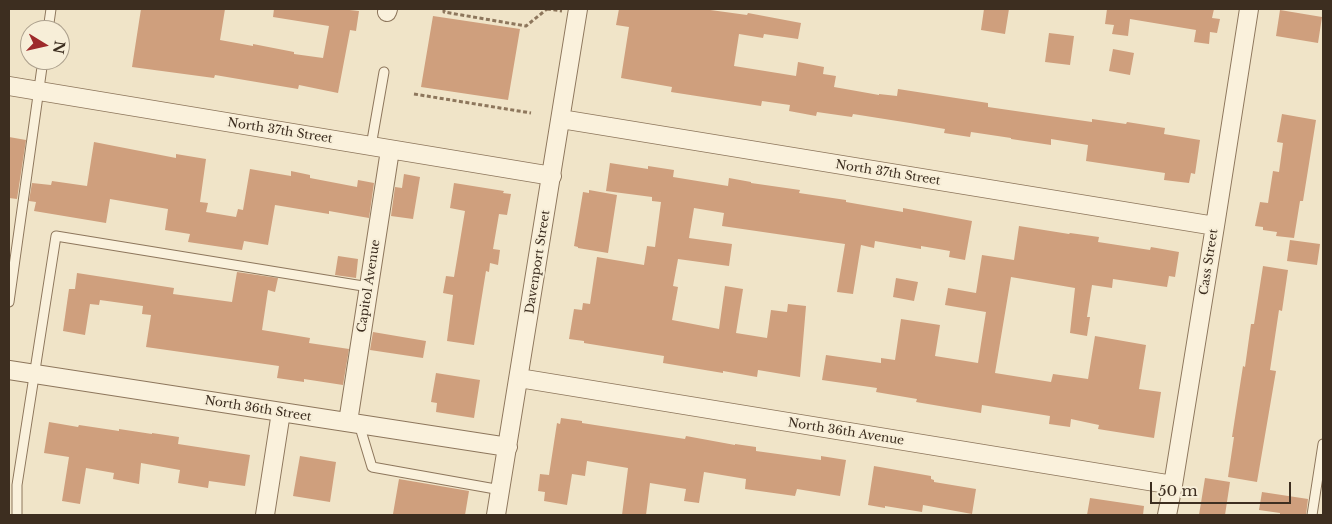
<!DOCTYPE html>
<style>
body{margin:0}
#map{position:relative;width:1332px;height:524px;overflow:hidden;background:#f0e4c8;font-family:"Libre Baskerville",serif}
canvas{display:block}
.frame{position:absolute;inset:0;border:10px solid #3d2e20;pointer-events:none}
.north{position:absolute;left:20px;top:20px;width:50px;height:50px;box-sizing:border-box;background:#f7eed8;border:1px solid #ada18e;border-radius:50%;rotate:99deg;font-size:14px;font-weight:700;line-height:20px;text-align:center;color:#3d2e20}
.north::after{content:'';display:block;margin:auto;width:18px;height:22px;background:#9e2a2b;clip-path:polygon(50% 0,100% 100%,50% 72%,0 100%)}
.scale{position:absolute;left:1150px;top:482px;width:141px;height:22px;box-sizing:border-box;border:2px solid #3d2e20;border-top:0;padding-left:6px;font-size:15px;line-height:18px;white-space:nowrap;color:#3d2e20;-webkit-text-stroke:4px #f7eed8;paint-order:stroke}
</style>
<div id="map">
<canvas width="1332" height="524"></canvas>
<div class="frame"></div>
<div class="north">N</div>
<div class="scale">50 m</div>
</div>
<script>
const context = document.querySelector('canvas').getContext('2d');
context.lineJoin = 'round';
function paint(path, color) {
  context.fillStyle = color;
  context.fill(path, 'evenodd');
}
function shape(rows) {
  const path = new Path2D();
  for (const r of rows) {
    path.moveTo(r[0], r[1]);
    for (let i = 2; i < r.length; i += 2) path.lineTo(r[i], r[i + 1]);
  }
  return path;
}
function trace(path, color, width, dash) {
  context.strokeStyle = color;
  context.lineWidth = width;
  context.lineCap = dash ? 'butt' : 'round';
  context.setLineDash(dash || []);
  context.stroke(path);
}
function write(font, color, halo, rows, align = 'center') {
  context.font = font + ' "Libre Baskerville",serif';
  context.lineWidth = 4;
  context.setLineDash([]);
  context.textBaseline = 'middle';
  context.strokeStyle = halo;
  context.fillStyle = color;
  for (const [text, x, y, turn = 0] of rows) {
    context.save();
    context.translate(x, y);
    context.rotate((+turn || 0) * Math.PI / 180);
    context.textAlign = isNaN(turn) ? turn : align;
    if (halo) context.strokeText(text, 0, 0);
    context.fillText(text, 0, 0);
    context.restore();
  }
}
paint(shape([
 [141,9,225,9,220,40,253,46,253,44,294,52,294,54,323,58,329,26,273,17,274,9,340,9,359,11,356,31,350,30,338,93,299,85,298,89,215,75,214,78,132,67],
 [619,9,703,9,747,15,748,13,801,23,798,39,764,34,763,38,739,34,734,66,796,76,798,62,824,67,823,74,836,76,834,87,879,95,879,94,897,96,898,89,988,103,988,107,1043,115,1092,122,1092,119,1126,124,1127,122,1165,128,1164,134,1200,140,1195,174,1191,173,1189,183,1164,180,1165,173,1086,161,1088,145,1051,139,1051,145,1011,139,1011,138,971,132,970,137,944,133,945,129,910,123,853,114,852,117,817,112,816,116,789,111,790,105,762,101,761,106,671,92,672,87,621,78,629,27,616,25],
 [984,9,1009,9,1005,34,981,30],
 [1107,9,1214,9,1212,18,1220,19,1217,33,1210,32,1209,44,1194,42,1196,30,1130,19,1128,36,1112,34,1114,25,1105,24],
 [1280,10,1322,17,1318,43,1276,36],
 [433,16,520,29,508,100,421,87],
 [1049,33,1074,36,1070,65,1045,62],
 [1113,49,1134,53,1130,75,1109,71],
 [1282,114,1316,120,1303,201,1300,201,1294,238,1276,236,1277,232,1263,230,1263,227,1255,226,1260,202,1268,203,1273,171,1279,172,1283,143,1277,142],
 [9,137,26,140,17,199,9,198],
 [94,142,176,158,176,154,206,159,200,202,208,203,206,212,236,217,238,209,243,210,250,169,291,176,291,171,310,175,310,178,357,187,358,180,374,183,369,218,329,211,329,214,275,205,268,245,244,241,242,250,188,242,190,234,165,230,168,209,110,199,106,223,34,211,36,202,29,201,32,183,51,185,52,181,87,186],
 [610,163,648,169,648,166,674,170,673,177,728,186,729,178,751,182,751,183,800,190,799,193,846,200,846,202,903,212,903,208,972,221,965,260,949,257,950,251,921,246,921,249,875,241,874,248,861,245,853,294,837,292,845,244,722,226,724,213,694,208,689,238,732,244,729,266,678,259,673,286,678,287,672,320,719,329,725,286,743,289,736,333,767,338,771,310,787,312,788,304,806,306,800,377,758,370,757,377,723,371,723,373,663,363,664,356,584,343,584,341,569,339,574,309,582,310,583,303,590,304,597,257,644,265,647,246,655,247,661,202,652,201,652,197,606,191],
 [404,174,420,177,413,219,391,216,395,187,402,188],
 [454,183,504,191,503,193,511,194,507,215,499,214,493,249,500,250,498,265,490,263,489,272,486,271,474,345,447,341,453,295,443,293,446,276,454,277,465,211,450,208],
 [589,190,617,195,608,253,578,248,578,247,574,246,583,192,589,193],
 [1019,226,1069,234,1070,233,1099,237,1098,242,1150,250,1151,247,1179,252,1175,277,1169,276,1167,287,1113,279,1112,288,1092,285,1087,317,1090,317,1087,336,1070,333,1075,288,1011,277,995,373,1051,382,1053,374,1088,379,1095,336,1146,345,1139,389,1161,392,1154,438,1098,429,1099,425,1071,419,1070,427,1049,424,1050,416,982,405,981,413,916,402,917,399,876,392,877,388,822,380,826,355,881,363,881,358,895,360,901,319,940,325,935,356,978,363,986,312,945,305,948,288,976,293,982,255,1014,260],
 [1290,240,1320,244,1317,265,1287,261],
 [338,256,358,259,356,278,335,275],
 [1263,266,1288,270,1282,311,1279,310,1270,370,1276,371,1257,482,1228,477,1234,437,1232,437,1243,366,1245,367,1251,324,1254,324],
 [237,272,278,278,275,292,268,290,262,330,310,338,309,343,349,349,343,385,304,379,304,382,277,378,279,366,146,347,151,315,142,314,143,306,100,300,99,305,90,304,85,335,63,331,69,289,75,289,77,273,174,288,173,294,232,302],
 [896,278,918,282,914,301,893,297],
 [373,332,426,341,423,358,370,350],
 [436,373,480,380,474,418,436,412,437,403,431,402],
 [561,418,582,421,582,423,685,439,686,436,735,445,735,444,756,447,756,451,821,460,821,456,846,460,840,496,797,489,795,496,745,489,746,479,704,472,699,503,684,501,686,489,650,483,646,515,622,515,628,468,587,461,585,476,572,474,567,505,544,501,545,492,538,491,540,474,549,475,557,423,560,424],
 [49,422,78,427,79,425,119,431,119,429,152,434,152,433,179,437,178,444,250,455,245,486,209,481,208,488,178,483,180,470,141,463,139,484,113,479,114,473,86,468,80,504,62,501,69,457,44,453],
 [300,456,336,462,330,502,293,496],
 [874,466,931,476,931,479,934,480,934,482,976,489,972,514,923,505,922,512,885,506,885,508,868,505],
 [1205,478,1230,482,1225,515,1199,515],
 [399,479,469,491,465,515,402,515,393,514],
 [1262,492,1308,499,1306,515,1280,515,1280,513,1259,510],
 [1090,498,1144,506,1143,515,1087,515]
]), '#cf9f7d');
const service = shape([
 [48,30,51,9],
 [371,146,384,72],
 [9,302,43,60],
 [359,424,372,467,501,490],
 [17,515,17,485,56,236,369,287],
 [1312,515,1323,444]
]);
const minor = shape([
 [387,12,388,9],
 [9,86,552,176],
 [561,119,1215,226],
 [9,370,508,447],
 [519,378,1173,485],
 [348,422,390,150],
 [265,515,281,412],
 [496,515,578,9],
 [1167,515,1173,485,1215,226,1249,9]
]);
trace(service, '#8d765c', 11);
trace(minor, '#8d765c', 20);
trace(shape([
 [444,9,444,12,526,26,547,9],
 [547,9,562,11],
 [414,94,531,113]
]), '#8d765c', 3, [4, 2.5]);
trace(service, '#faf1dc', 9);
trace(minor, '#faf1dc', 18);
write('12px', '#3d2e20', '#f7eed8', [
 ["North 37th Street",280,131,9],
 ["North 37th Street",888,173,9],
 ["Davenport Street",538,262,-81],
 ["Cass Street",1209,262,-81],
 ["Capitol Avenue",369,286,-81],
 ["North 36th Street",258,409,9],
 ["North 36th Avenue",846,432,9]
]);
</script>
